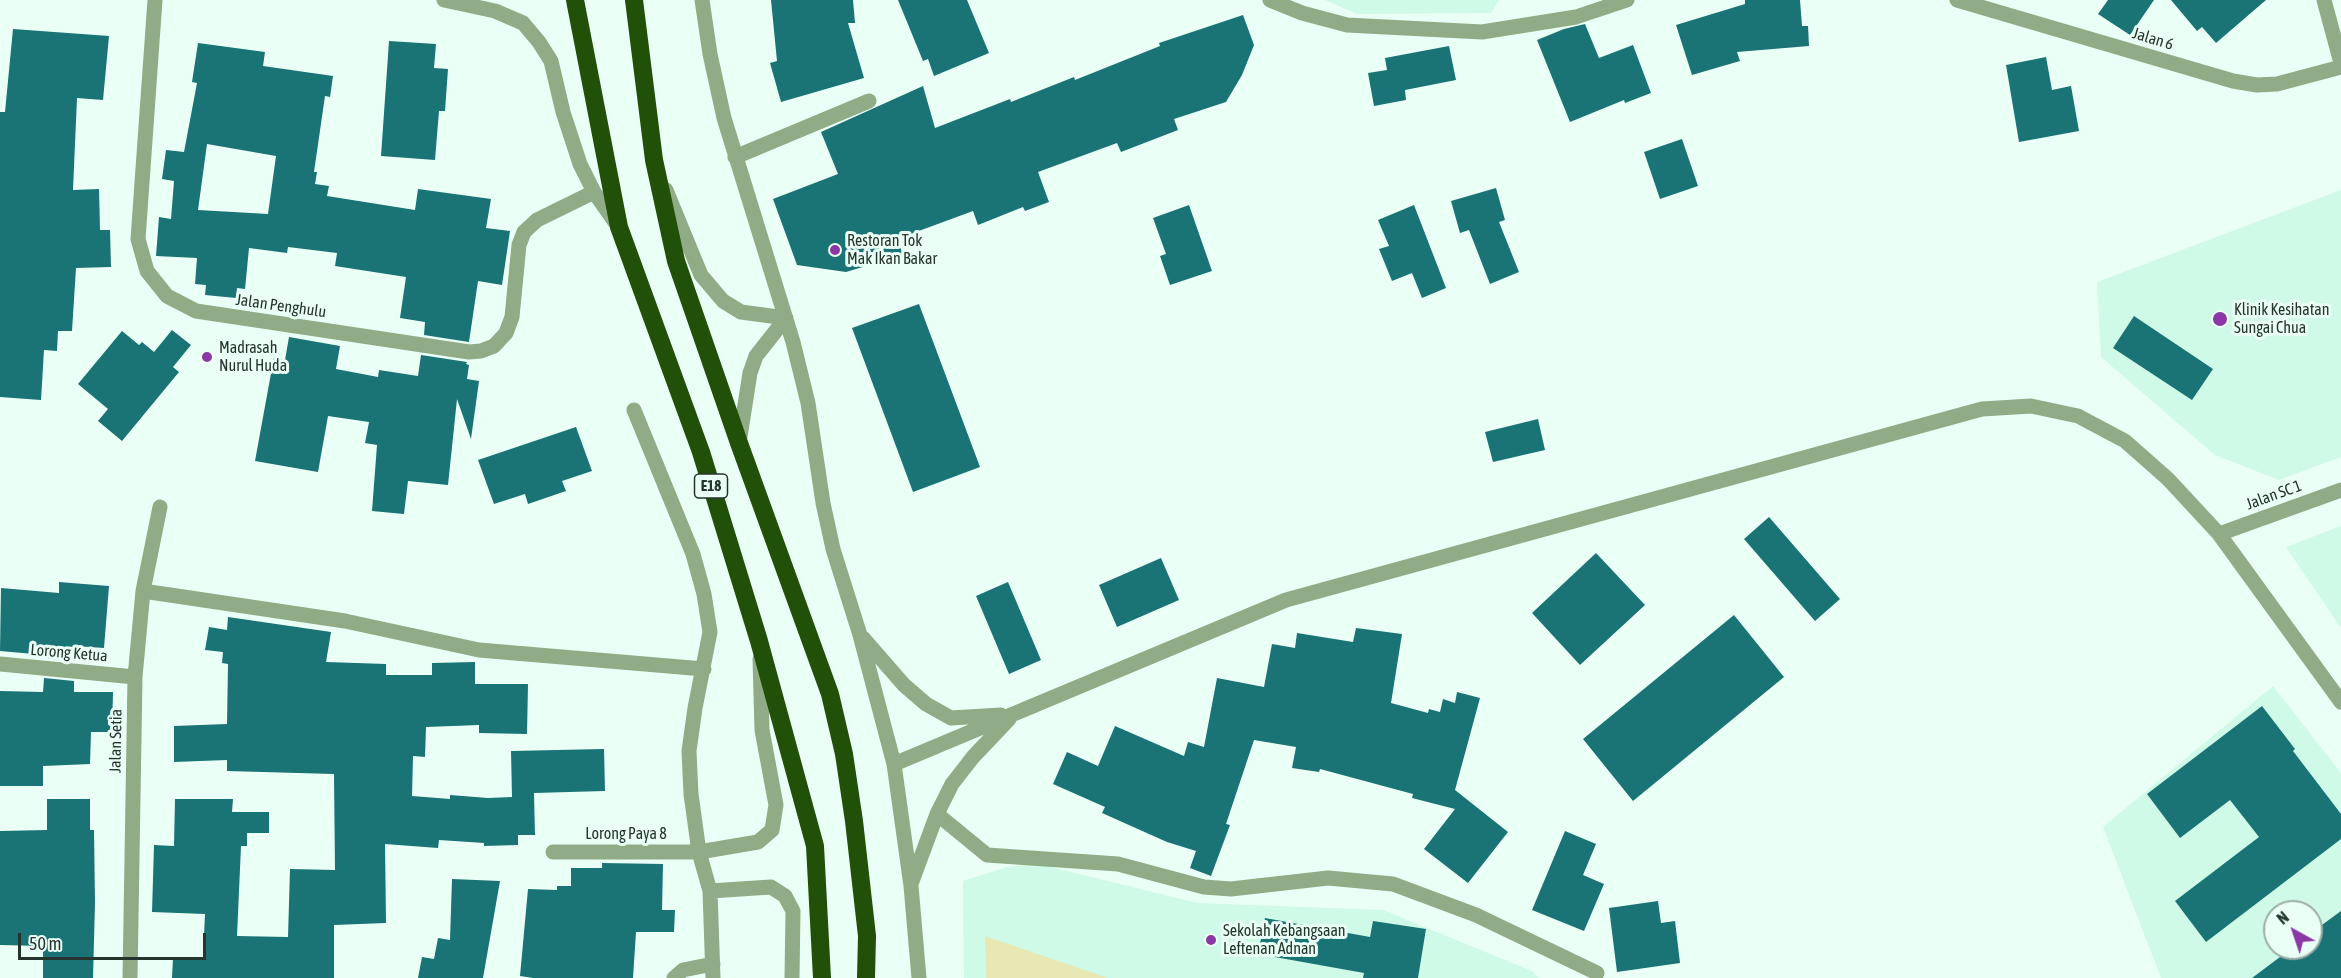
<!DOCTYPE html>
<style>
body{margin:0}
#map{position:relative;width:2341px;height:978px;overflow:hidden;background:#eafff6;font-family:"Asap Condensed",sans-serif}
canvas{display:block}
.north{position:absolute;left:2263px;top:900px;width:60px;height:60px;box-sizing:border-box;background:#eafff6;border:2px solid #9caea6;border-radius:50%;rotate:320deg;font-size:16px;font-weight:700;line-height:24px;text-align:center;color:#26342e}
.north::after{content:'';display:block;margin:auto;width:21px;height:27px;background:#8b37a6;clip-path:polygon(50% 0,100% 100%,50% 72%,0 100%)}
.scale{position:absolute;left:18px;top:933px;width:188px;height:27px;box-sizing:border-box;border:3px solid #26342e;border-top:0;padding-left:8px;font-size:18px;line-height:21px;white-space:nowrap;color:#26342e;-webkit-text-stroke:4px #eafff6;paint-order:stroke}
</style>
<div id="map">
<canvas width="2341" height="978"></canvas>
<div class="north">N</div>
<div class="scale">50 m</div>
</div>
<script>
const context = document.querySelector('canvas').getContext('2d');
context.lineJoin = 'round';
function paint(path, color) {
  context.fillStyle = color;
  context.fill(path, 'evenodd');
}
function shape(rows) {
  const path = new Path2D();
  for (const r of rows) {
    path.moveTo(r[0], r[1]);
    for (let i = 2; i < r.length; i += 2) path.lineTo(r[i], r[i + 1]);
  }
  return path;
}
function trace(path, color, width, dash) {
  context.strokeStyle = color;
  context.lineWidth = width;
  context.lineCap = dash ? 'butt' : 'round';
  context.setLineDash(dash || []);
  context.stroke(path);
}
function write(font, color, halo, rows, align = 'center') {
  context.font = font + ' "Asap Condensed",sans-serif';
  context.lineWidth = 6;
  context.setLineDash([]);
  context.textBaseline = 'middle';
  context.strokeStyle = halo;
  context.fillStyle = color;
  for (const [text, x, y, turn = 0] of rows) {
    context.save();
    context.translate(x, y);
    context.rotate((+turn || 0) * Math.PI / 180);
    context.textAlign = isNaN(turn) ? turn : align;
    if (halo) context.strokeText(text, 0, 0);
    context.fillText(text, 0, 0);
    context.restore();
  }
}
paint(shape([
 [1325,0,1499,0,1491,13,1357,14],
 [2341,190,2341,457,2279,480,2215,455,2101,357,2097,282],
 [2341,526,2341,628,2286,547],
 [2273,686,2341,773,2341,978,2161,978,2103,827],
 [2275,912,2311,912,2311,948,2275,948],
 [1037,864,1198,903,1383,910,1532,971,1539,978,964,978,963,881,1007,867]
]), '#cefae7');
paint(shape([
 [985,936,1108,978,986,978]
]), '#e8e8b5');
paint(shape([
 [771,0,853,0,855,23,848,23,864,78,781,102,770,63,777,61],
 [898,0,967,0,989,53,934,76,928,59,923,61],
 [1745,0,1800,0,1802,26,1808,26,1809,46,1737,52,1740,61,1692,75,1676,25,1745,4],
 [2108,0,2154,0,2130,35,2098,14],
 [2171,0,2266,0,2216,43,2202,27,2197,31],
 [1243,15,1254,45,1242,75,1226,102,1174,119,1178,130,1121,152,1117,143,1038,172,1049,202,1025,211,1023,207,978,225,973,211,897,239,903,255,846,272,797,265,773,199,838,174,821,132,923,86,935,128,1010,99,1011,102,1074,77,1075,80,1160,46,1159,43],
 [1585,24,1599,58,1633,45,1651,93,1625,103,1624,100,1570,122,1537,40,1564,29],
 [13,29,109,36,103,100,77,98,73,190,99,189,100,230,110,230,111,267,76,268,72,331,58,331,57,351,44,350,41,400,0,397,0,112,5,112],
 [389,41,436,44,434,68,448,69,445,111,439,111,435,160,381,156],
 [198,43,265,52,263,66,333,76,330,97,325,96,314,172,317,172,315,184,329,186,327,196,415,210,418,189,491,199,486,228,510,231,502,285,478,281,469,342,424,335,425,322,400,318,406,277,335,266,337,253,288,247,287,253,249,248,245,289,237,288,236,298,205,295,206,285,195,284,197,258,156,256,159,217,171,219,174,181,162,179,166,150,184,152,197,83,192,82],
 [207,144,276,156,268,214,198,210],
 [1449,46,1456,80,1405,90,1406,100,1374,106,1368,73,1387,70,1385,58],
 [2046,57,2052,90,2071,86,2079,131,2019,142,2006,65],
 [1682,139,1698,186,1660,199,1644,152],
 [1496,188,1505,220,1499,222,1519,272,1490,284,1469,230,1460,233,1451,201],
 [1189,205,1212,271,1170,285,1160,256,1166,254,1153,218],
 [1414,205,1446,288,1422,298,1412,273,1392,281,1379,249,1389,246,1378,220],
 [919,304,980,467,913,492,852,328],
 [2134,316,2213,369,2192,400,2113,348],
 [172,330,191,345,173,367,179,372,122,441,98,421,108,409,78,384,122,331,139,345,142,342,154,352],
 [289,337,340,346,336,369,378,377,379,370,418,376,421,355,467,362,466,364,469,365,467,379,479,381,471,439,457,399,448,485,408,481,404,514,372,511,377,445,365,443,369,422,328,416,318,472,255,461,274,357,285,360],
 [1538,419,1545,450,1493,462,1485,432],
 [576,427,592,471,562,481,566,491,528,504,525,494,494,504,478,460],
 [1769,517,1840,599,1815,621,1744,539],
 [1596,553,1645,605,1580,665,1532,613],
 [1161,558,1179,600,1117,627,1099,585],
 [59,582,109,586,104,648,74,646,74,661,45,658,45,655,0,651,1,588,59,593],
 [1008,582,1041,660,1009,674,976,596],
 [1734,615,1784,677,1633,801,1583,739],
 [228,617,331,632,326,662,386,664,386,675,432,675,432,663,475,662,475,684,528,684,527,734,479,733,479,725,426,727,425,757,413,756,412,796,450,799,450,795,488,798,512,797,511,751,604,749,605,791,534,793,535,835,518,835,518,845,484,846,484,843,439,840,438,848,385,844,386,923,334,925,334,978,172,978,173,958,203,959,205,914,152,912,154,845,174,846,175,799,233,799,232,812,269,812,269,833,247,833,247,846,241,846,237,936,288,937,290,869,335,870,334,774,227,771,227,760,174,762,174,726,227,724,228,664,222,663,223,652,205,650,209,627,227,630],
 [1356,628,1402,634,1391,703,1428,713,1429,709,1440,712,1443,699,1455,703,1457,692,1480,698,1455,790,1508,832,1468,883,1424,849,1455,809,1412,798,1413,794,1320,769,1319,772,1292,768,1296,747,1254,740,1226,824,1230,825,1211,876,1190,868,1196,851,1167,842,1102,813,1105,807,1053,784,1067,752,1098,766,1115,726,1184,756,1188,742,1204,747,1217,678,1264,687,1272,644,1295,648,1297,633,1353,642],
 [44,678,74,681,74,692,113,692,112,732,91,732,90,764,43,766,43,786,0,786,0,691,43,692],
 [2262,706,2295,749,2293,751,2341,814,2341,839,2206,942,2175,901,2259,837,2230,800,2180,838,2147,794],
 [47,799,90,799,90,830,94,830,95,903,93,978,43,978,43,946,0,945,0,831,47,830],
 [1565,831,1596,844,1583,875,1604,884,1584,931,1532,910],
 [602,863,663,864,662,910,675,910,674,932,636,932,633,978,533,978,520,976,528,889,557,890,557,886,571,886,571,868,602,868],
 [452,879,500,881,483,978,418,978,422,957,434,959,438,938,450,940],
 [1658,901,1661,923,1675,921,1680,963,1617,972,1609,908],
 [2341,911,2341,978,2252,978,2292,948,2311,948,2311,933],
 [1265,918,1370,937,1373,921,1426,929,1418,978,1363,978,1364,973,1258,954]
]), '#1a7375');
trace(shape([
 [155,0,138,239,147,271,167,296,196,311,469,352,481,351,494,346,506,333,512,317,519,245,524,232,537,220,594,192],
 [444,0,495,11,523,23,539,42,551,61,563,112,580,164,594,192,617,225],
 [702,0,710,54,724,118,793,342,808,403,823,503,833,549,860,635,894,764,911,886,919,978],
 [1270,0,1302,13,1347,25,1482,32,1576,17,1627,0],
 [1957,0,2233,81,2257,85,2277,84,2341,67],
 [2324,0,2341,63],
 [735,157,869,101],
 [666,190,701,275,723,301,741,312,786,318],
 [634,410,693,554,704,594,710,632,695,708,689,751,691,794,699,852,710,891,713,978],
 [739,443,750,373,756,356,786,318],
 [2219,534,2341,490],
 [143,591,345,621,479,650,704,669],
 [863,638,904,685,926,704,951,718,1001,715],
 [0,664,135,677],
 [894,764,1286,600,1982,409,2031,406,2078,416,2125,441,2168,479,2219,534,2341,702],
 [937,814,987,855,1118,864,1204,887,1231,889,1328,878,1393,884,1476,915,1597,973],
 [553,852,699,852,758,842,772,830,776,805,762,730,760,659],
 [911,884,937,814,952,784,973,757,1009,719],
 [710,891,771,887,785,896,793,911,792,978],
 [130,978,135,677,143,591,160,507],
 [674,978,683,970,713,964]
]), '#90ac86', 15);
trace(shape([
 [575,0,619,227,701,452,759,641,815,846,822,978],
 [634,0,654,160,676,261,739,443,830,694,844,754,854,821,867,936,866,978]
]), '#215009', 18);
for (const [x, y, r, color] of [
 [835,250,6,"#8b37a6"],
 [2220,319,8,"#8b37a6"],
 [207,357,6,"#8b37a6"],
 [1211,940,6,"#8b37a6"]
]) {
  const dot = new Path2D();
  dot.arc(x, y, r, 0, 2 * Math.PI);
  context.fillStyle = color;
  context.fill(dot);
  trace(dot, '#eafff6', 2);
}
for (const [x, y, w] of [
 [711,486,33]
]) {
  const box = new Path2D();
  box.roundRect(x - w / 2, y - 12, w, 24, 4.5);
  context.fillStyle = '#eafff6';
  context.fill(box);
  trace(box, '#26342e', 1.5);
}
write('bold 15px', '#26342e', null, [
 ["E18",711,486]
]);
write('16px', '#26342e', '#eafff6', [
 ["Jalan 6",2153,39,17],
 ["Jalan Penghulu",281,306,8],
 ["Jalan SC 1",2274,495,-20],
 ["Lorong Ketua",69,653,5],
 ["Jalan Setia",116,741,-89],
 ["Lorong Paya 8",626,834]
]);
write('16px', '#26342e', '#eafff6', [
 ["Restoran Tok",847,241],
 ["Mak Ikan Bakar",847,259],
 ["Klinik Kesihatan",2234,310],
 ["Sungai Chua",2234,328],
 ["Madrasah",219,348],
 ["Nurul Huda",219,366],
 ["Sekolah Kebangsaan",1223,931],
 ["Leftenan Adnan",1223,949]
], 'left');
</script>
